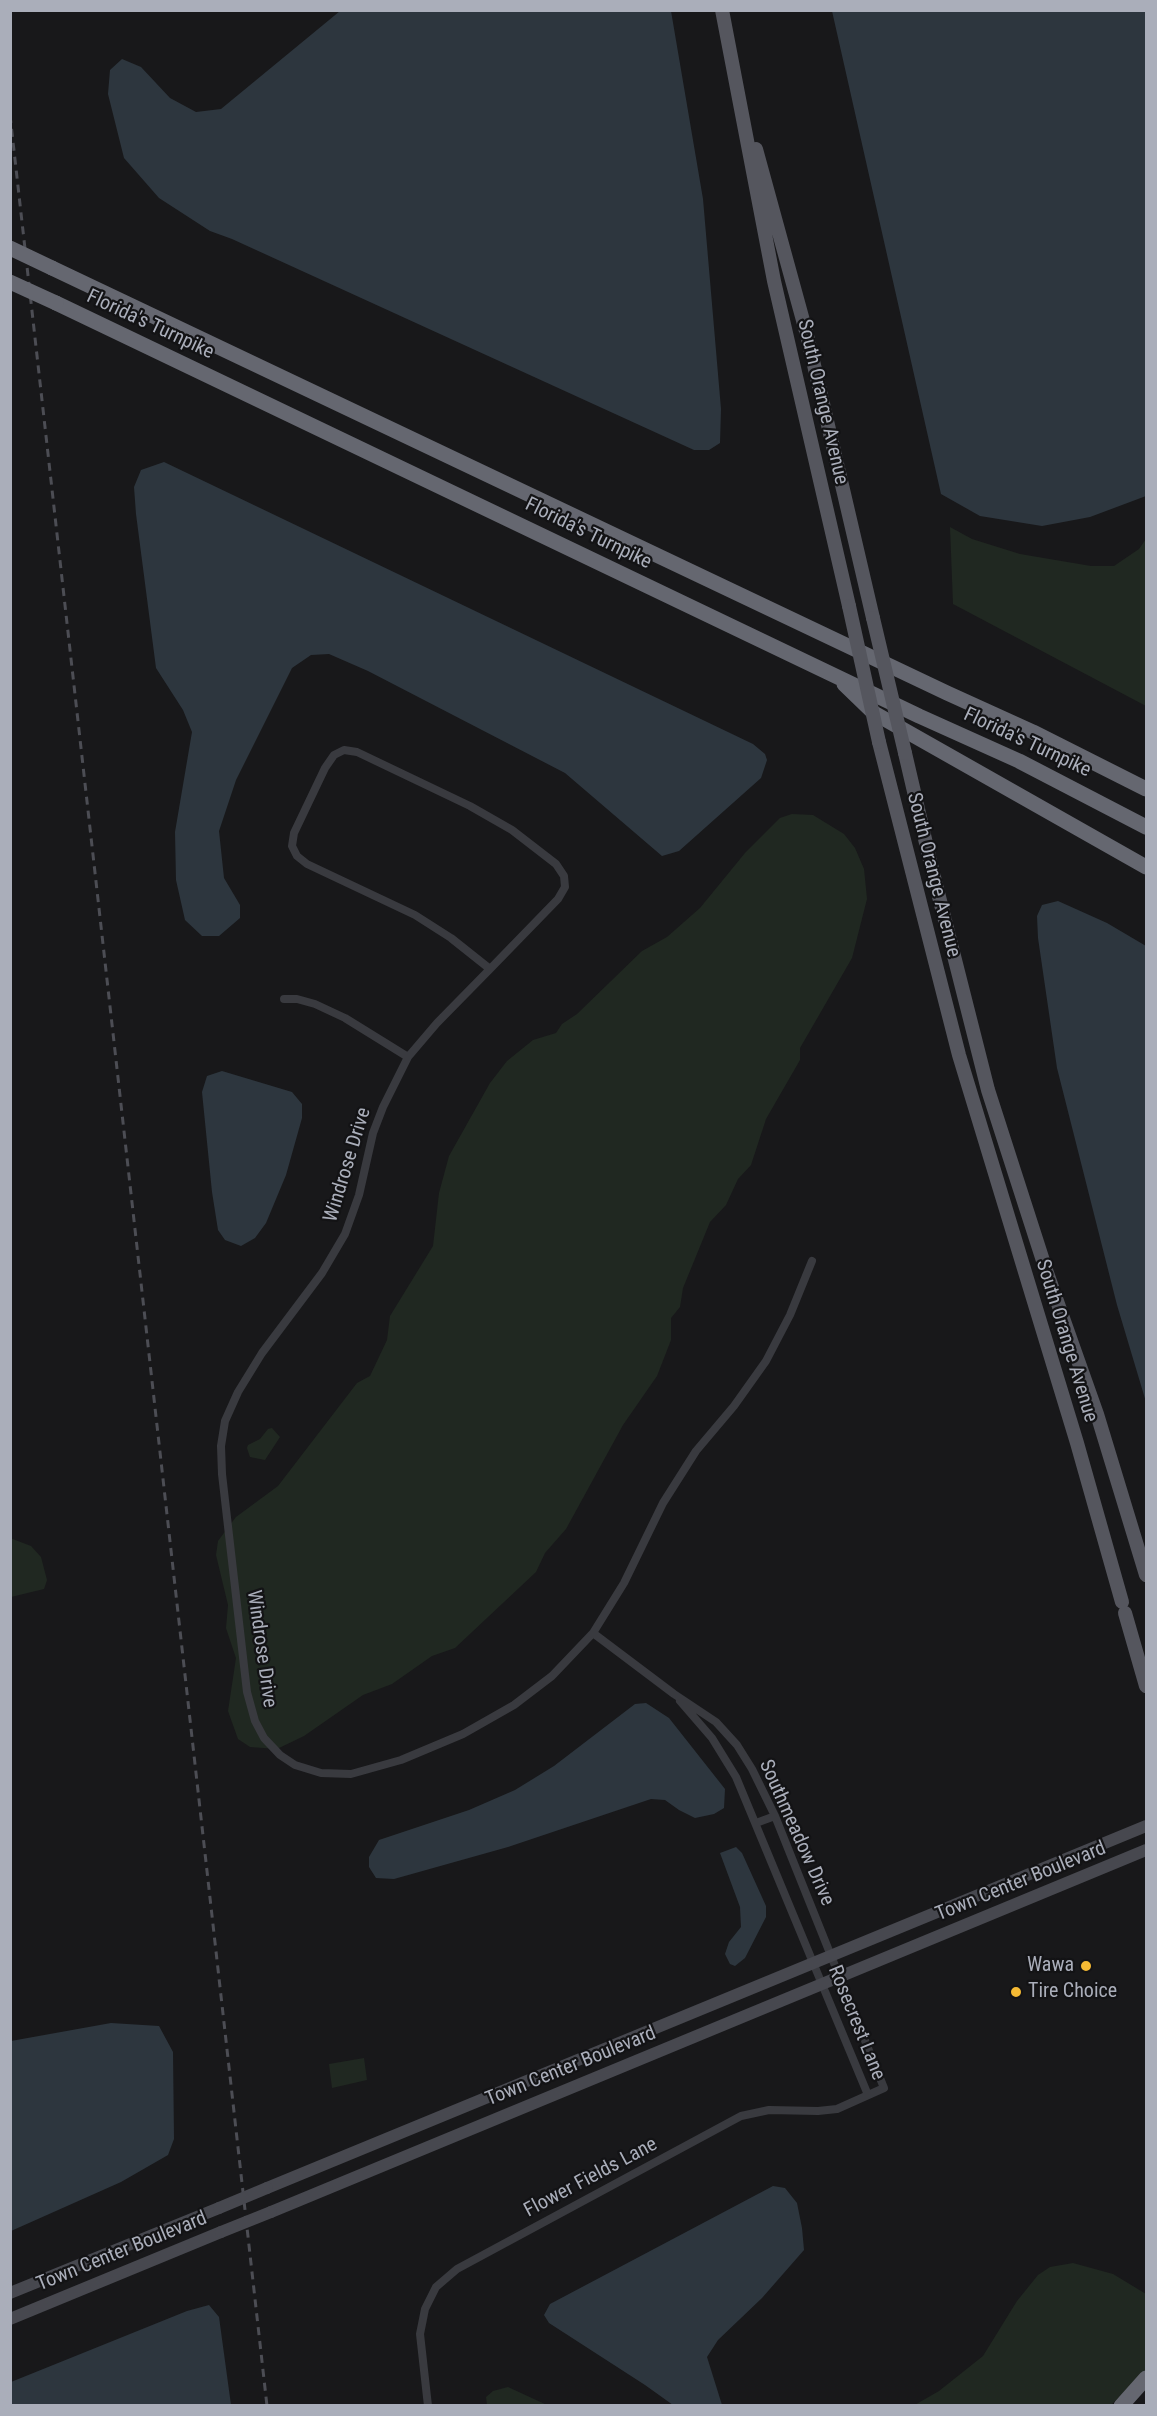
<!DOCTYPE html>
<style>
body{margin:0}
#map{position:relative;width:1157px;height:2416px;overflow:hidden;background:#18181a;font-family:"Roboto Condensed",sans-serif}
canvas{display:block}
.frame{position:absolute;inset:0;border:12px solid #aaaeba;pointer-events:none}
</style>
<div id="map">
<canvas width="1157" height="2416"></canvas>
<div class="frame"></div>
</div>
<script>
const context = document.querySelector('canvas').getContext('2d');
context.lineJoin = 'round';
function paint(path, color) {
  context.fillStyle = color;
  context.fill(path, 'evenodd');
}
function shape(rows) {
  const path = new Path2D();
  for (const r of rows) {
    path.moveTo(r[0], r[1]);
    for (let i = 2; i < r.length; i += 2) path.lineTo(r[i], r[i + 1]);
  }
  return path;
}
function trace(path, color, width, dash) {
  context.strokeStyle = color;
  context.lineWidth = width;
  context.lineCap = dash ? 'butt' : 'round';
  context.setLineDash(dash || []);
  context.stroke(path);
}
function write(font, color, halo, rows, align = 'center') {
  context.font = font + ' "Roboto Condensed",sans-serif';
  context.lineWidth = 4.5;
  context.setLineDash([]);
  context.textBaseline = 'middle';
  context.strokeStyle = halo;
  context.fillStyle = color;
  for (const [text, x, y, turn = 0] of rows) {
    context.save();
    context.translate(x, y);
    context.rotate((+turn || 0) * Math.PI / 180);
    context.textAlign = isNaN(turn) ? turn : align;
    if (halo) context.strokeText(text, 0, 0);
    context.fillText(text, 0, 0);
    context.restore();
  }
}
paint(shape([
 [950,527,972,539,1020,554,1091,566,1114,566,1139,549,1146,539,1146,706,953,604],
 [792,814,813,815,844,834,855,848,864,869,867,899,852,958,800,1048,800,1060,766,1119,751,1165,738,1179,726,1205,710,1222,683,1288,680,1307,671,1318,671,1340,657,1376,623,1425,566,1529,545,1553,536,1572,455,1648,432,1656,392,1684,363,1695,304,1736,277,1749,250,1747,238,1739,228,1711,236,1658,226,1628,228,1605,216,1555,218,1541,236,1517,278,1486,357,1383,370,1376,387,1340,390,1316,433,1246,439,1193,449,1156,490,1083,507,1061,533,1040,556,1033,562,1024,577,1014,642,951,667,937,700,908,745,853,780,818],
 [272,1428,280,1437,265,1460,250,1457,247,1448,248,1445,260,1439,268,1429],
 [10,1538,31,1546,41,1557,47,1580,44,1589,11,1597],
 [364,2058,367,2080,332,2088,329,2064],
 [1073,2263,1113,2274,1146,2294,1146,2370,1111,2405,913,2406,939,2391,983,2356,1017,2301,1038,2275,1050,2267],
 [508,2387,547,2405,487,2405,486,2397,493,2391]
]), '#202821');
paint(shape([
 [340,11,671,11,703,199,721,409,720,443,709,450,694,450,232,239,210,231,159,198,124,158,108,94,110,70,122,59,141,67,170,98,196,112,221,109],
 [832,11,1146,11,1146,496,1090,517,1042,526,980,516,941,494],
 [164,462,753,744,765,754,767,760,761,778,679,851,662,856,565,773,368,671,329,654,311,655,292,668,236,780,219,831,224,878,240,905,240,918,219,936,202,936,185,920,176,880,175,832,192,732,183,710,156,668,136,514,134,487,141,470],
 [1058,901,1107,923,1146,946,1146,1402,1117,1305,1057,1068,1038,938,1037,916,1042,905],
 [222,1071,292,1092,302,1104,302,1118,286,1175,266,1223,255,1238,241,1246,225,1240,218,1230,212,1192,202,1092,207,1076],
 [646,1703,669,1718,725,1789,724,1808,714,1814,695,1818,679,1810,665,1800,651,1799,508,1847,394,1879,376,1878,369,1867,369,1857,379,1840,469,1810,515,1790,554,1766,635,1704],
 [736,1847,742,1853,766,1906,766,1917,745,1958,735,1966,730,1964,725,1954,729,1942,741,1927,740,1907,720,1853],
 [111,2023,159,2026,173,2052,174,2139,168,2155,121,2182,11,2231,11,2041],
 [773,2186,785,2188,797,2203,802,2228,804,2250,762,2298,718,2340,707,2357,722,2405,673,2405,645,2385,549,2323,544,2315,550,2304],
 [209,2305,219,2317,231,2405,11,2405,11,2382,187,2311]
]), '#2d363e');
trace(shape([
 [490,969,451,938,415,915,307,864,297,856,292,846,294,833,325,768,334,755,344,750,357,752,470,806,512,830,556,864,564,876,565,887,558,899,490,969,437,1023,408,1057,383,1107,373,1133,359,1195,345,1234,322,1273,262,1353,238,1392,225,1421,221,1446,222,1474,247,1692,255,1721,264,1738,280,1755,295,1765,321,1773,351,1774,401,1760,463,1734,514,1705,552,1676,593,1633,624,1583,663,1503,696,1451,734,1406,766,1361,790,1315,812,1261],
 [284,999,297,999,315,1004,345,1018,408,1057],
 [680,1701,712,1738,736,1777,868,2095],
 [756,1823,775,1816],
 [428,2406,420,2334,425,2309,436,2287,457,2269,741,2116,769,2110,818,2111,837,2109,884,2088,775,1816,752,1769,737,1745,716,1722,674,1694,593,1633]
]), '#393a3f', 8);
trace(shape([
 [267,2188,1146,1826],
 [271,2212,1146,1850],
 [10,2293,219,2208],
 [10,2319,221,2232]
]), '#47484f', 12);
trace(shape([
 [722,10,774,281,849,606],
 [756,149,807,335,873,618],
 [879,742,959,1055,1077,1443,1122,1602],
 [905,753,932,869,988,1090,1046,1270,1097,1414,1146,1575],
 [1125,1613,1146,1686]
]), '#55565e', 14);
trace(shape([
 [52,268,947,693,1033,732,1146,789],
 [56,303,919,716,1019,761,1146,827],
 [844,684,874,713,1146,867],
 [1121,2406,1146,2378]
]), '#656770', 15);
trace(shape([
 [10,115,267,2406]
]), '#4c4d54', 3, [8, 6]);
trace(shape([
 [219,2208,267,2188],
 [221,2232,271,2212]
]), '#47484f', 12);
trace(shape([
 [849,606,879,742],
 [873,618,905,753]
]), '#55565e', 14);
trace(shape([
 [10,248,52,268],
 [10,282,56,303]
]), '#656770', 15);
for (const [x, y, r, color] of [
 [1086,1966,6,"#f5ba34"],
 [1016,1992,6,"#f5ba34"]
]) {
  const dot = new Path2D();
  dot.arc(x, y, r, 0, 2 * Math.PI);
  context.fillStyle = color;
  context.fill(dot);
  trace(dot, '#131315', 2);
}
write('20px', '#aaaeba', '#131315', [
 ["Florida's Turnpike",150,325,25],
 ["South Orange Avenue",822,402,77],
 ["Florida's Turnpike",588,534,26],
 ["Florida's Turnpike",1027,743,25],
 ["South Orange Avenue",933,875,76],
 ["Windrose Drive",348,1165,-73],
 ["South Orange Avenue",1066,1341,73],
 ["Windrose Drive",261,1649,82],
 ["Southmeadow Drive",796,1833,66],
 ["Town Center Boulevard",1021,1882,-22],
 ["Rosecrest Lane",856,2023,68],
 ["Town Center Boulevard",571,2067,-22],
 ["Flower Fields Lane",591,2178,-28],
 ["Town Center Boulevard",122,2252,-22]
]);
write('20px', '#aaaeba', '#131315', [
 ["Wawa",1074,1966],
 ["Tire Choice",1028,1992,"left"]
], 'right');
</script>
